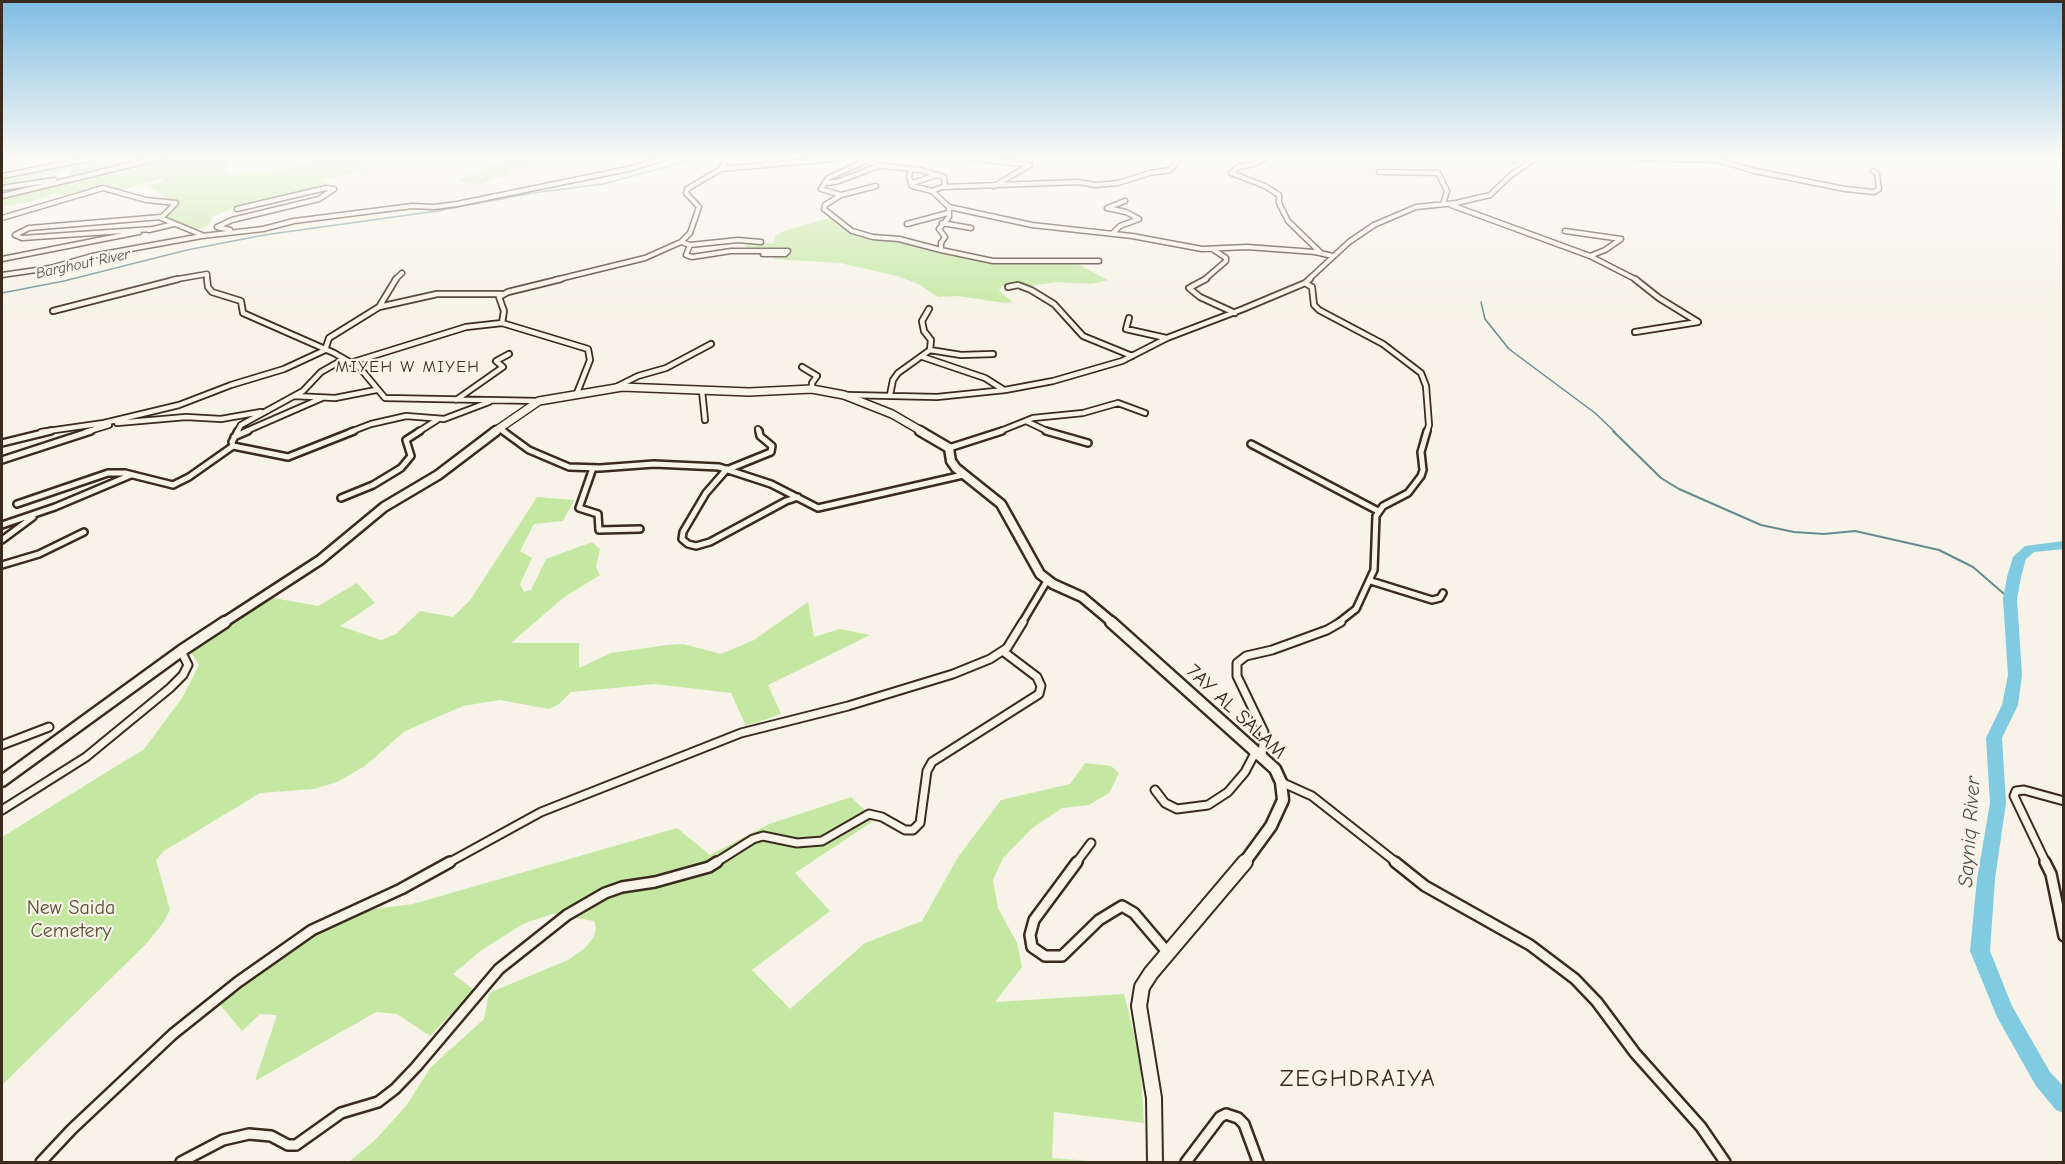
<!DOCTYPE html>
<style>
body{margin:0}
#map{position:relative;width:2065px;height:1164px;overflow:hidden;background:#f7f3e8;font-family:"Comic Neue",sans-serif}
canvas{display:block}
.frame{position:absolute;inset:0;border:3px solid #3b2a1e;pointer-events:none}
</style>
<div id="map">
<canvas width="2065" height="1164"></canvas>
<div class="frame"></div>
</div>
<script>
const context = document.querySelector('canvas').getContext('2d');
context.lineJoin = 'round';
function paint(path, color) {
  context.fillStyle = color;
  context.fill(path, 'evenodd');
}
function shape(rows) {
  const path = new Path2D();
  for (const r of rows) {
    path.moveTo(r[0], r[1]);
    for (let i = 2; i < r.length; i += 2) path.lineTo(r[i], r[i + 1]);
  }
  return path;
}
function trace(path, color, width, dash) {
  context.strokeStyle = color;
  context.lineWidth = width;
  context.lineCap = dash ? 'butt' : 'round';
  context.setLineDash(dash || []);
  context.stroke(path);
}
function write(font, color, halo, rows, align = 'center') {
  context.font = font + ' "Comic Neue",sans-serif';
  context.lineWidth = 4.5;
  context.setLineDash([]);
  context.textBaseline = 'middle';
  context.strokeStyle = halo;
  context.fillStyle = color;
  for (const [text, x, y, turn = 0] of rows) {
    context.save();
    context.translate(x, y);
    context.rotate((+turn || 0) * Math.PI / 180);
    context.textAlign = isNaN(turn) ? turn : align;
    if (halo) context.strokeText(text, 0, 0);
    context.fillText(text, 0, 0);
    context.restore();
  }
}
paint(shape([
 [96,158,102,162,121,158,138,158,143,161,77,177,71,177,69,171,43,175,41,181,2,187,2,176],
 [161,158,230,158,226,173,276,171,327,158,374,158,360,161,364,163,359,166,364,169,362,171,322,180,331,186,231,209,211,217,211,222,208,225,198,230,164,217,178,205,176,201,160,201,166,197,148,186,163,181,163,178,119,191,104,187,70,196,56,193,33,201,2,207,2,197],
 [516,158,540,158,527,161,531,162,507,172,511,174,509,176,497,177,482,184,456,182,471,173,483,172,481,169,484,167],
 [832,217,845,230,856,234,890,240,989,263,1074,262,1108,280,1091,284,1056,282,1030,286,1009,284,1002,286,999,291,1013,302,1005,303,957,296,938,297,920,285,897,276,840,263,773,259,779,255,793,253,791,250,786,249,746,249,745,243,774,243,775,236,784,231],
 [537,497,574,500,563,521,534,524,520,551,532,558,520,584,524,592,531,590,546,559,592,542,600,549,596,567,600,575,563,598,511,643,579,643,579,668,611,653,667,645,683,644,721,654,754,640,808,602,814,637,840,629,870,635,768,685,781,714,746,726,731,693,655,684,571,692,559,704,549,709,500,700,463,706,405,731,365,766,337,782,314,789,260,793,164,851,156,860,170,910,163,923,145,945,2,1085,2,837,144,749,182,698,199,665,189,649,274,598,318,606,357,583,375,603,340,626,381,640,396,634,420,611,453,617,471,599],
 [1085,763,1111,766,1119,773,1109,793,1089,805,1062,808,1031,829,1003,858,993,880,998,908,1017,943,1022,967,995,1002,1124,994,1140,1058,1144,1123,1054,1112,1052,1158,1103,1162,349,1162,375,1140,406,1106,431,1067,484,1019,489,993,568,960,585,948,594,937,596,928,594,921,553,914,525,923,483,949,453,974,474,990,430,1036,397,1014,376,1012,255,1081,277,1015,260,1014,242,1031,217,1001,285,951,366,910,413,904,677,828,710,855,769,824,851,797,875,820,795,873,830,911,752,970,790,1009,865,943,922,921,958,857,1001,800,1070,784]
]), '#c4e8a2');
trace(shape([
 [2,293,64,281,187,250,264,235,437,211,533,193,603,184,699,158],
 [1481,302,1485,319,1509,349,1595,413,1615,432]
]), '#648b92', 1.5);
trace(shape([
 [1613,431,1661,478,1679,489,1761,525,1794,532,1824,534,1855,531,1939,550,1973,567,2010,599]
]), '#648b92', 2);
paint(shape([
 [2064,541,2064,549,2034,552,2026,559,2021,577,2017,599,2022,675,2018,705,2002,738,2006,803,1995,879,1990,951,2012,1006,2050,1072,2064,1087,2064,1113,2056,1110,2036,1086,1997,1017,1970,951,1977,879,1990,803,1986,738,2002,705,2008,675,2003,599,2007,577,2013,557,2025,546,2064,541]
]), '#80cbe0');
const streetFar4 = shape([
 [858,158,882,166,920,170,944,177,945,186,932,191],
 [973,158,1030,165,994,186],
 [1265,158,1255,164,1238,167,1231,173,1265,186,1279,195,1279,203,1288,221,1321,253],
 [1637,158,1717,160,1755,171,1845,189,1874,192,1879,189,1877,174,1873,171],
 [866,161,828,178,821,189,841,195,825,205,824,209,852,231,873,237,899,239,941,250,941,243,945,237,939,229,949,217,949,207,932,191,912,186,909,177,911,169],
 [1515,161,1516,158],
 [721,169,844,158],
 [1379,172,1438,173,1447,191,1443,204],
 [2,176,93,158],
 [826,183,836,182,879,166],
 [912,183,937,175],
 [944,187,1078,182,1096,185,1118,183,1150,173,1170,170,1180,158],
 [2,188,54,180],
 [841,195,876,186],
 [2,196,159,158],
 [1451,205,1590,256,1637,280],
 [949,207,1032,225,1132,236,1202,249,1247,247,1315,252,1333,256],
 [2,218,103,188,146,200,176,203,161,218,202,235],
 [942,223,971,228],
 [907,224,948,213],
 [153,229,22,238,15,235,29,228,161,217],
 [149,230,174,224],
 [230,230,217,227,232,220,319,199,334,189,326,188,237,209],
 [1565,231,1621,239,1605,250,1590,256],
 [1113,233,1120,226,1139,219,1126,212,1107,208,1125,201],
 [681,242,690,245,686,255,692,257,731,251,788,251,785,254,763,254],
 [690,245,738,240,761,242],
 [941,250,993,261,1099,261],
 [2,259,139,232],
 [2,275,50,268,92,256,202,236,263,229,294,221,412,206,434,207,457,204,633,168,664,158],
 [172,280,207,274,207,280],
 [395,280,402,273],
 [555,280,645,258,681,242,690,233,699,207,686,193,687,189,721,169,727,158],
 [1204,280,1226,261,1226,258,1214,250],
 [1308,280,1349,242,1374,225,1416,207,1456,203,1490,195,1511,175,1536,158]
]);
const streetFar3 = shape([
 [207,279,208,287,212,292,241,301,243,313,334,353,360,368,385,398,539,401],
 [561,279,508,292,499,297,504,311,502,323,588,349,590,360,577,393],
 [1206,279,1189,288,1200,297,1235,313],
 [1305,283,1312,287,1314,305,1319,310,1383,344,1421,373,1426,386,1429,425,1427,432],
 [1008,287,1018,285,1031,290,1054,304,1083,336,1132,356],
 [379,307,396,279],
 [53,311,178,279],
 [1129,318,1126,329,1166,338],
 [1635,332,1698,322,1659,298,1635,279],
 [325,350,329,338,379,307,437,294,502,294],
 [930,350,961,355,993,354],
 [923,357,985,378,1004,390],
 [350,363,466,327,502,323],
 [802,367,817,376,812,383,812,389],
 [614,388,638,376,666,368,711,344],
 [702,391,705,420],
 [848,395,937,397,1005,390,1053,381,1122,361,1167,338,1243,309,1305,283,1310,279],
 [890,395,893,380,898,373,930,350,931,340,924,331,922,321,929,309],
 [294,396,335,398,376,390],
 [456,400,503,367,496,361,509,354],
 [1026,421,1049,432],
 [117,423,186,417,221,419,261,412],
 [500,429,505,432],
 [758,429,759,432],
 [41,432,104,423,179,405,231,385,284,369,325,350],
 [86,432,109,425],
 [237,432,241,425,303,391,321,372,344,359],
 [244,432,322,398],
 [350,432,371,424,406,416,444,419,489,402],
 [418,432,437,420],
 [998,432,1033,418,1083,413,1118,403,1145,413]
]);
const streetFar2 = shape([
 [238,431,232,442,233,446,288,457,354,431],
 [503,431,529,450,569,467,600,468,654,464,719,467,771,484,818,508,963,475],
 [1046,431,1088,443],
 [234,437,248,431],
 [2,443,51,431],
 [1251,444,1378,511],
 [949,448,1002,431],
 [2,460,91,431],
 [593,468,579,508,598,514,599,530,640,529],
 [727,469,706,493,683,532,682,539,688,544,696,546,710,542,786,501,798,497],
 [729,469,771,452,772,446,760,436,759,431],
 [341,498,373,485,401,468,411,456,406,440,420,431],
 [17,504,108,473,125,473,173,485,189,477,233,446],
 [2,525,55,507,131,475],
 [2,540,33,517],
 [2,565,39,554,84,532],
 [1371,581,1432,600,1440,598,1443,593],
 [1022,623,1047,581],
 [1338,623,1356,609,1374,570,1376,516,1383,506,1408,493,1421,476,1423,470,1421,452,1427,431]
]);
const streetFar1 = shape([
 [2,745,49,727],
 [1262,755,1264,732,1237,676,1237,663,1246,656,1272,650,1327,630,1341,622],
 [1281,782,1312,796,1397,863],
 [1155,790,1165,803,1177,809,1208,805,1228,792,1245,772,1256,751],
 [2,810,86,757,170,688,183,675,188,665,181,651],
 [448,863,541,812,741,733,848,706,953,674,990,659,1007,648,1023,622],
 [715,863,753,839,763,836,797,843,822,841,869,814,882,817,905,830,913,830,920,823,927,771,932,762,1039,694,1041,686,1037,677,1004,652],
 [1076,863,1091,843],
 [2046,863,2014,796,2016,791,2024,790,2064,801]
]);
const street = shape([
 [1077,862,1034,920,1030,935,1032,947,1045,956,1062,956,1099,920,1122,906,1134,913,1168,953],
 [1395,862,1425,886,1530,945,1575,979,1597,1002,1635,1053,1701,1127,1725,1162],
 [2045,862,2051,874,2064,936],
 [41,1162,72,1129,173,1034,238,982,312,930,401,889,450,862],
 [181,1162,223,1140,249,1134,271,1136,288,1145,296,1145,341,1113,378,1102,395,1089,416,1067,499,969,567,915,605,893,622,887,655,882,709,867,717,862],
 [1186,1162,1220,1117,1226,1114,1238,1118,1244,1124,1258,1162]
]);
const secondaryFar3 = shape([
 [494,432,539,401,622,387,749,392,812,389,844,395,892,414,923,432]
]);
const secondaryFar2 = shape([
 [920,431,949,448,951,461,956,468,1001,504,1040,574,1053,584,1082,597,1113,623],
 [223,623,320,560,384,507,438,475,496,431]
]);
const secondaryFar1 = shape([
 [1111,622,1275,769,1281,782,1283,800,1271,826,1244,863],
 [2,781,181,651,225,622]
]);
const secondary = shape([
 [1155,1162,1154,1098,1139,1006,1142,987,1151,973,1245,862]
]);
trace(streetFar4, '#3b2a1e', 7);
trace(streetFar3, '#3b2a1e', 8);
trace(streetFar2, '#3b2a1e', 10);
trace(streetFar1, '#3b2a1e', 11);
trace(street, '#3b2a1e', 14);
trace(secondaryFar3, '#3b2a1e', 10);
trace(secondaryFar2, '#3b2a1e', 13);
trace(secondaryFar1, '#3b2a1e', 15);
trace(secondary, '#3b2a1e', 18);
trace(streetFar4, '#f7f3e8', 4);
trace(streetFar3, '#f7f3e8', 4.5);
trace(streetFar2, '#f7f3e8', 5);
trace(streetFar1, '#f7f3e8', 7);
trace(street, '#f7f3e8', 9);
trace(secondaryFar3, '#f7f3e8', 7);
trace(secondaryFar2, '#f7f3e8', 8);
trace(secondaryFar1, '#f7f3e8', 10);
trace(secondary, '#f7f3e8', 14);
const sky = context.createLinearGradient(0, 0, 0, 321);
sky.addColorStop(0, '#7ebde5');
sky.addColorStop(0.49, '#fbfaf5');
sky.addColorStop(1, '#fbfaf500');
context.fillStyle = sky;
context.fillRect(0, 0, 2065, 321);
write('italic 15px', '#4c524e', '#f7f3e8', [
 ["Barghout River",83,264,-12]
]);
context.letterSpacing = '1.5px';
write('16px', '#3b2a1e', '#f7f3e8', [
 ["MIYEH W MIYEH",408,367]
]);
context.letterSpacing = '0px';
write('20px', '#3b2a1e', '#f7f3e8', [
 ["7AY AL SALAM",1236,712,43]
]);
write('20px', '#565038', '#f7f3e8', [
 ["New Saida",71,908],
 ["Cemetery",71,931]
]);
write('italic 21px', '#4c524e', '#f7f3e8', [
 ["Sayniq River",1970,832,-86]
]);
context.letterSpacing = '1.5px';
write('24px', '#3b2a1e', '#f7f3e8', [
 ["ZEGHDRAIYA",1358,1079]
]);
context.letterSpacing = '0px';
</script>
